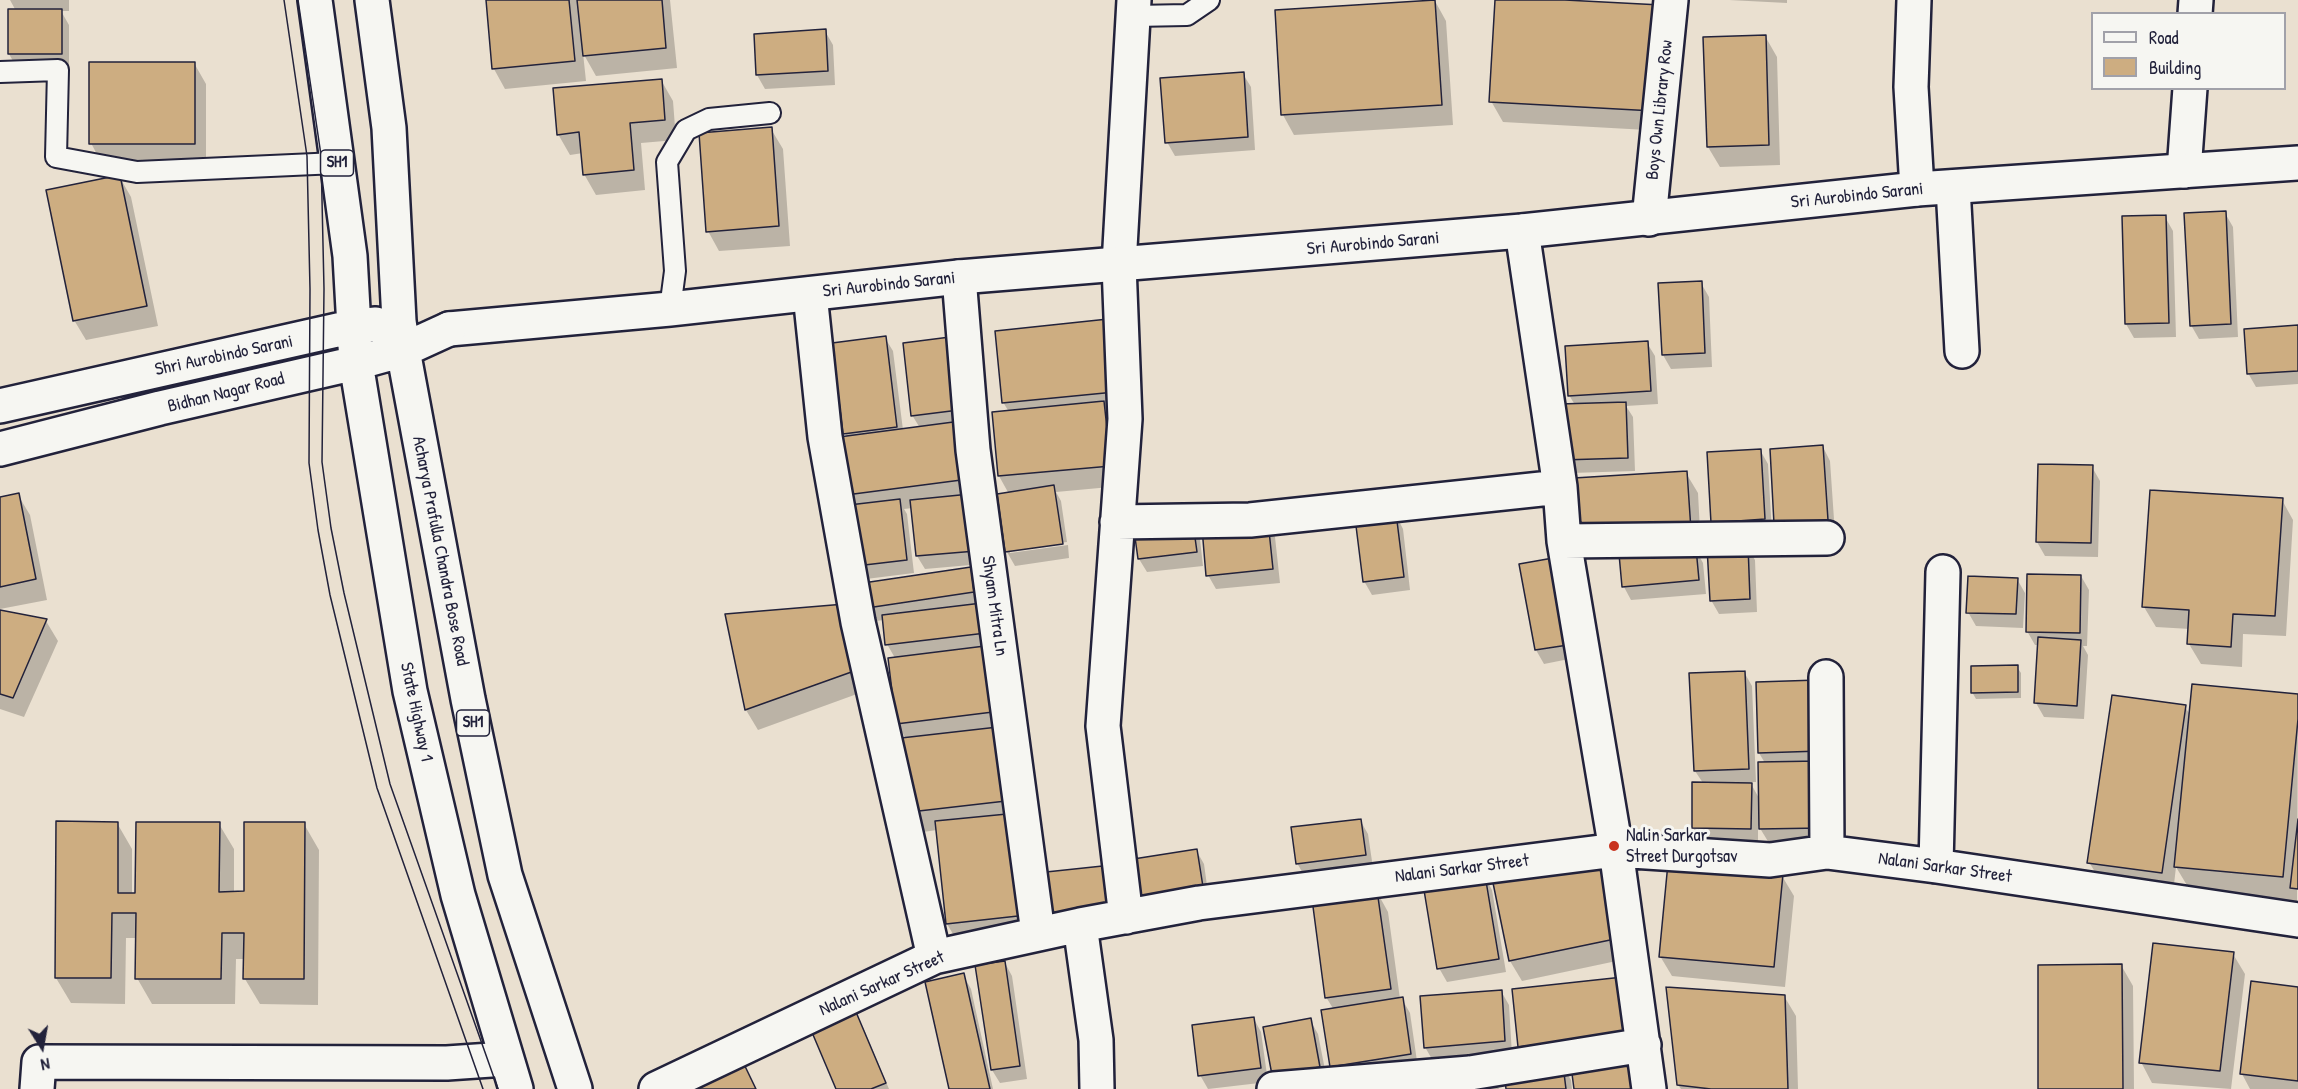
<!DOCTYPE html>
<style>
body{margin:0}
#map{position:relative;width:2298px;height:1089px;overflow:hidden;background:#eae0d0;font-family:"Patrick Hand",sans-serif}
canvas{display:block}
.legend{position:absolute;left:2091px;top:12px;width:195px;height:78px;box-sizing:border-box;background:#f6f6f2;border:2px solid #a1a1a9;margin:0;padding:8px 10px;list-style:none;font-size:18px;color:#22223b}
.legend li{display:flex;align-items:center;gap:12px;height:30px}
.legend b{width:30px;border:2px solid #a1a1a9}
.north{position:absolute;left:12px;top:1017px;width:60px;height:60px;-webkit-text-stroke:4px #f6f6f2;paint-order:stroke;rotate:169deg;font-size:16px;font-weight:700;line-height:24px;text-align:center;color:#22223b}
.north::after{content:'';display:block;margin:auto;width:21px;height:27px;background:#22223b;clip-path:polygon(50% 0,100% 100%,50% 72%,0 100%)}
</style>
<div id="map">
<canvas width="2298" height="1089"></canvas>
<ul class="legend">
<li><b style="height:8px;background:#f6f6f2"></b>Road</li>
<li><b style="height:16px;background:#cdad81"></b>Building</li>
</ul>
<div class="north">N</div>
</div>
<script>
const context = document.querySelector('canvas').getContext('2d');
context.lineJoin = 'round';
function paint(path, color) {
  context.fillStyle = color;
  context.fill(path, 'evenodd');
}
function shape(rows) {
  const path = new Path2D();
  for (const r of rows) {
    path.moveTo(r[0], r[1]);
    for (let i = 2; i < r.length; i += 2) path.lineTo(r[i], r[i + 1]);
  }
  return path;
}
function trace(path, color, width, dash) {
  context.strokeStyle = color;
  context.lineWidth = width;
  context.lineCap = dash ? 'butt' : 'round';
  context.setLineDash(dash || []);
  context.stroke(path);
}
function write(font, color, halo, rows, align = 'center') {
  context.font = font + ' "Patrick Hand",sans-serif';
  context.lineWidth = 6;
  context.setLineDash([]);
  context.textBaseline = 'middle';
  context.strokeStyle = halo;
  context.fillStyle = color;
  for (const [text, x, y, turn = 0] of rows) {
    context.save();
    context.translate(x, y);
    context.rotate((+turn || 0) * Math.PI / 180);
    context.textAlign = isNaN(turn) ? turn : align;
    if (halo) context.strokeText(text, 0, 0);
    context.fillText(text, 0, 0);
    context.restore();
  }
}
paint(shape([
 [10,0,69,0,69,11,61,11,69,25,69,67,17,68,9,54,9,11,16,11],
 [487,0,670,0,677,68,596,76,583,53,586,81,505,89,494,69],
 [1497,0,1538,0,1665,131,1503,122,1491,101],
 [1729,0,1787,0,1787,3],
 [1435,1,1446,21,1453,125,1294,135,1283,115,1276,11],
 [825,31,833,45,835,85,765,89,757,75,755,35],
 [1765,36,1777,57,1780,165,1720,167,1708,147],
 [194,63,206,84,206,164,102,164,91,143],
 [1243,74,1251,87,1255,150,1175,156,1167,142],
 [661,80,673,101,676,140,641,143,645,190,596,195,584,174,583,153,570,155,558,134],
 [771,129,783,149,790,246,719,251,708,231],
 [119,176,131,197,158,326,86,340,74,320],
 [2225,213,2233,227,2238,337,2199,339,2191,325],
 [2165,217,2173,231,2176,337,2134,338,2126,324],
 [1701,283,1709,297,1712,367,1671,369,1663,355,1660,285],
 [1107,321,1121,486,1056,492,1061,501,1067,542,1010,550,1010,553,1068,545,1069,558,1015,566,1007,552,999,495,1009,494,999,476,1009,412,1003,402],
 [2298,327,2298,384,2256,387,2248,373],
 [885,338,893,351,903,430,920,428,912,415,950,339,982,564,925,569,917,556,913,508,904,509,907,514,914,573,866,579,848,494,847,437,845,433],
 [1647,343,1655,356,1658,404,1626,406,1633,417,1635,471,1571,473,1575,405,1569,395],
 [1823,447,1830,461,1835,534,1784,537],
 [1760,450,1768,464,1772,533,1721,536,1713,522],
 [2092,467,2100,481,2098,557,2045,556,2037,542],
 [1686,473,1698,493,1701,550,1696,550,1703,563,1706,594,1631,600,1624,587],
 [18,495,30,515,47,600,0,609,0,499],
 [2282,500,2293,520,2286,636,2243,634,2242,667,2201,664,2189,644,2190,629,2156,627,2144,607],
 [1396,515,1403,529,1410,590,1372,595,1364,581],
 [1268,523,1275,537,1280,583,1216,589,1208,575],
 [1192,525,1200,539,1203,566,1147,572,1139,559],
 [1747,547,1755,560,1757,612,1719,614,1711,600],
 [1552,560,1574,658,1544,664,1536,650],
 [970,568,978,582,1029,936,959,944,947,924,937,830,923,832,911,811,906,739,897,723,895,658,887,644,884,620,876,621,868,608],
 [2081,576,2089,590,2087,646,2083,646,2088,655,2084,719,2044,717,2036,703,2040,645,2035,645,2027,631],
 [2017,579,2025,593,2023,628,1976,626,1968,612],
 [845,606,868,690,758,730,746,710],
 [0,612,46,621,58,641,24,717,0,709],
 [2017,667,2021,673,2021,698,1976,699,1972,692],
 [1744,672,1752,686,1756,782,1750,782,1760,800,1765,763,1759,753,1818,681,1828,841,1769,843,1758,825,1758,842,1701,841,1693,828,1703,783,1695,771],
 [2298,695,2297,902,2191,892,2176,867,2173,893,2101,882,2089,862,2185,707,2191,716],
 [1360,820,1368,834,1373,868,1305,877,1297,863],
 [117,823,132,849,132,894,137,894,219,824,234,849,234,893,245,893,304,824,319,850,318,1005,260,1004,245,979,245,959,236,959,235,1004,152,1004,137,978,137,938,126,938,125,1004,71,1003,56,978],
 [1196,850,1204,864,1210,907,1129,861],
 [1597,858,1609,878,1626,959,1522,981,1510,961],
 [1484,876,1492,890,1506,972,1447,982,1439,968],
 [1782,876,1794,896,1785,987,1672,976,1660,956],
 [1377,892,1388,912,1400,999,1402,999,1410,1013,1418,1068,1339,1080,1331,1066,1334,1010,1326,997],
 [2233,954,2245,974,2231,1089,2152,1083,2141,1062],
 [1005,963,1012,976,1027,1079,1000,1083,992,1070],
 [2121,965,2133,986,2134,1089,2040,1089],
 [963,975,971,989,993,1089,951,1089],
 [1622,978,1531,1067,1520,1047],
 [2298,988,2298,1089,2250,1089,2242,1074],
 [1501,991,1509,1005,1512,1055,1433,1061,1425,1047],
 [1784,996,1796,1016,1798,1089,1681,1089,1678,1085],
 [855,1014,863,1027,889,1089,838,1089],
 [1254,1019,1261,1032,1268,1082,1208,1089,1200,1075],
 [1310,1020,1318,1034,1327,1080,1281,1089],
 [1563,1067,1571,1080,1572,1089,1507,1089],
 [1492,1076,1499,1089,1443,1089]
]), '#0003');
const building = shape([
 [486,0,569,0,575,61,492,69,486,0],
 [577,0,662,0,666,48,583,56,577,0],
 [1435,0,1442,105,1281,115,1275,10,1435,0],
 [1495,0,1565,0,1661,5,1654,111,1489,102,1495,0],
 [8,9,62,9,62,54,8,54,8,9],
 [826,29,828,71,756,75,754,34,826,29],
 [1766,35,1769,145,1707,147,1703,37,1766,35],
 [89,62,195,62,195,144,89,144,89,62],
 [1244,72,1248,137,1165,143,1160,78,1244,72],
 [662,79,665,120,630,123,634,170,583,175,579,132,557,135,553,88,662,79],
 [772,127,779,226,706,232,699,133,772,127],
 [120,175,147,306,73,321,46,190,120,175],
 [2226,211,2231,324,2190,326,2184,213,2226,211],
 [2166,215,2169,323,2125,324,2122,216,2166,215],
 [1702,281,1705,353,1662,355,1658,283,1702,281],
 [1108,319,1115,392,1002,403,995,331,1108,319],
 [2298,325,2298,371,2247,374,2244,329,2298,325],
 [886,336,897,427,843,434,832,343,886,336],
 [950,337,959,410,911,416,903,343,950,337],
 [1648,341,1651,391,1568,396,1565,346,1648,341],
 [1104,401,1111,466,998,476,992,412,1104,401],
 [1626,402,1628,458,1562,460,1560,404,1626,402],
 [961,421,969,479,846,495,839,437,961,421],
 [1823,445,1828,520,1774,524,1770,449,1823,445],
 [1761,449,1765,519,1711,523,1707,452,1761,449],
 [2038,464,2093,465,2091,543,2036,542,2038,464],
 [1687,471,1691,530,1578,537,1574,478,1687,471],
 [1054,485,1063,544,1005,552,997,494,1054,485],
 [2150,490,2283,498,2275,616,2233,614,2231,647,2187,644,2189,610,2142,607,2150,490],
 [19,493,36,579,0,587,0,497,19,493],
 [970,494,976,551,916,556,910,500,970,494],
 [900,499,907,560,856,566,849,505,900,499],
 [1396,513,1404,577,1363,582,1355,518,1396,513],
 [1268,521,1273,569,1206,576,1202,528,1268,521],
 [1193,523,1197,552,1138,559,1134,530,1193,523],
 [1748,545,1750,599,1710,601,1707,547,1748,545],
 [1696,548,1699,580,1622,587,1619,554,1696,548],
 [1553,558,1568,645,1535,650,1519,564,1553,558],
 [971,567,974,592,867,608,863,583,971,567],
 [2027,574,2081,575,2080,633,2026,632,2027,574],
 [1968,576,2018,578,2016,614,1966,613,1968,576],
 [982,603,986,633,885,645,882,615,982,603],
 [845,604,857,670,745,710,725,614,845,604],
 [0,610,47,619,13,698,0,694,0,610],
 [2038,637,2081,640,2077,706,2034,703,2038,637],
 [985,646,993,712,896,724,888,658,985,646],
 [2018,665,2018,692,1971,693,1971,666,2018,665],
 [1745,671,1749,769,1694,771,1689,673,1745,671],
 [1818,680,1821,751,1758,753,1756,682,1818,680],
 [2192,684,2298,694,2298,719,2283,877,2174,867,2192,684],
 [2112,695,2186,705,2162,873,2087,863,2112,695],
 [998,727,1006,801,910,812,901,738,998,727],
 [1819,761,1821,828,1759,829,1758,762,1819,761],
 [1692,782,1752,783,1751,829,1692,828,1692,782],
 [1007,814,1018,916,946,924,935,821,1007,814],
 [1361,819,1366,855,1296,864,1291,827,1361,819],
 [2298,819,2298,889,2290,888,2298,819],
 [56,821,118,822,118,893,135,893,136,822,220,822,219,892,244,891,244,822,305,822,304,979,243,979,244,933,222,933,221,979,135,979,136,913,112,913,111,978,55,978,56,821],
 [1197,849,1204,893,1134,905,1127,860,1197,849],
 [1598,856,1615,939,1509,961,1492,878,1598,856],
 [1668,863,1783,874,1774,967,1659,957,1668,863],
 [1112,865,1115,906,1051,913,1046,872,1112,865],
 [1485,875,1499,959,1437,969,1423,884,1485,875],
 [1377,890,1391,989,1325,998,1312,899,1377,890],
 [2153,943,2234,952,2220,1071,2139,1063,2153,943],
 [1005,961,1020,1066,991,1070,975,965,1005,961],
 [2122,964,2123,1089,2038,1089,2038,965,2122,964],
 [964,973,990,1089,949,1089,925,982,964,973],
 [1623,977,1629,1034,1518,1047,1512,989,1623,977],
 [2251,981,2298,987,2298,1081,2240,1074,2251,981],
 [1666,987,1785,995,1788,1089,1711,1089,1677,1085,1666,987],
 [1502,990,1505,1041,1424,1048,1420,996,1502,990],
 [1403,997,1411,1054,1330,1067,1321,1010,1403,997],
 [856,1012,886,1083,871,1089,836,1089,811,1030,856,1012],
 [1254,1017,1261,1068,1198,1076,1192,1025,1254,1017],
 [1311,1018,1320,1067,1272,1075,1263,1027,1311,1018],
 [1634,1058,1638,1089,1574,1089,1571,1066,1634,1058],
 [742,1060,756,1089,682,1089,742,1060],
 [1563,1065,1566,1089,1506,1089,1504,1072,1563,1065]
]);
paint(building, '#cdad81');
trace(building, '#22223b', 1.5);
const service = shape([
 [1134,16,1187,15,1209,0],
 [0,72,58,70,56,157,137,172,337,163],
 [670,309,675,271,667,162,686,130,709,119,770,113]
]);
const minor = shape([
 [1914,0,1911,87,1917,189],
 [2195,14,2196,0],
 [2184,171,2190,88],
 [1953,187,1962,351],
 [1649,219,1671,0],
 [1522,231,1560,487,1564,541,1616,850,1649,1089],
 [959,277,973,450,1038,933],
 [810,294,825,437,858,622,934,957],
 [1117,522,1250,520,1560,487],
 [1564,541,1827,538],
 [1826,677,1827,852],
 [1936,866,1943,572],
 [1126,917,1103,726,1125,419,1119,265,1134,0],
 [1080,925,1096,1040,1097,1089],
 [37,1089,39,1062,447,1063,506,1059],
 [656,1089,934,957,1080,925,1199,903,1616,850,1770,860,1827,852,1936,866,2298,920],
 [1274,1089,1470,1073,1644,1045]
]);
const secondary = shape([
 [449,329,670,309,959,277,1522,231,1917,189,2298,163]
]);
const primary = shape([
 [315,0,350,256,356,363,410,691,458,895,516,1089],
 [372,0,389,128,399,321,403,350,468,699,505,875,575,1089],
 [0,406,355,326,376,324],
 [0,449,160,408,356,363,403,350,449,329]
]);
trace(service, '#22223b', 24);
trace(minor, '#22223b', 38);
trace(secondary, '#22223b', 38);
trace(primary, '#22223b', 38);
trace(service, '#f6f6f2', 20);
trace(minor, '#f6f6f2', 33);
trace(secondary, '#f6f6f2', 33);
trace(primary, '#f6f6f2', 33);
trace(shape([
 [284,0,307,156,310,289,309,463,318,530,330,595,377,788,483,1089],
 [298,0,321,155,324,289,322,462,331,528,344,593,390,784,498,1089]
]), '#22223b', 1.5);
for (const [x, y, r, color] of [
 [1614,846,6,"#c8321e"]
]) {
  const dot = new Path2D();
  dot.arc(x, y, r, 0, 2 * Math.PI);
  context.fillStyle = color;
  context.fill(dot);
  trace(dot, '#f6f6f2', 2);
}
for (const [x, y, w] of [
 [337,163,33],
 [473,723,33]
]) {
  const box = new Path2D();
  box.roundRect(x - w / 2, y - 13, w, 26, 4.5);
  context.fillStyle = '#f6f6f2';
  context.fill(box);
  trace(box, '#22223b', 1.5);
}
write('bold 16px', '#22223b', null, [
 ["SH1",337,163],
 ["SH1",473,723]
]);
write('18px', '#22223b', '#f6f6f2', [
 ["Boys Own Library Row",1660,110,-84],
 ["Sri Aurobindo Sarani",1857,196,-6],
 ["Sri Aurobindo Sarani",1373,244,-5],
 ["Sri Aurobindo Sarani",889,285,-6],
 ["Shri Aurobindo Sarani",224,356,-12],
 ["Bidhan Nagar Road",226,393,-14],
 ["Acharya Prafulla Chandra Bose Road",440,551,79],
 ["Shyam Mitra Ln",994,606,82],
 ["State Highway 1",416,712,78],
 ["Nalani Sarkar Street",1945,868,8],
 ["Nalani Sarkar Street",1462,869,-7],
 ["Nalani Sarkar Street",882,984,-24]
]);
write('18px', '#22223b', '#f6f6f2', [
 ["Nalin Sarkar",1626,836],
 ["Street Durgotsav",1626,857]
], 'left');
</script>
